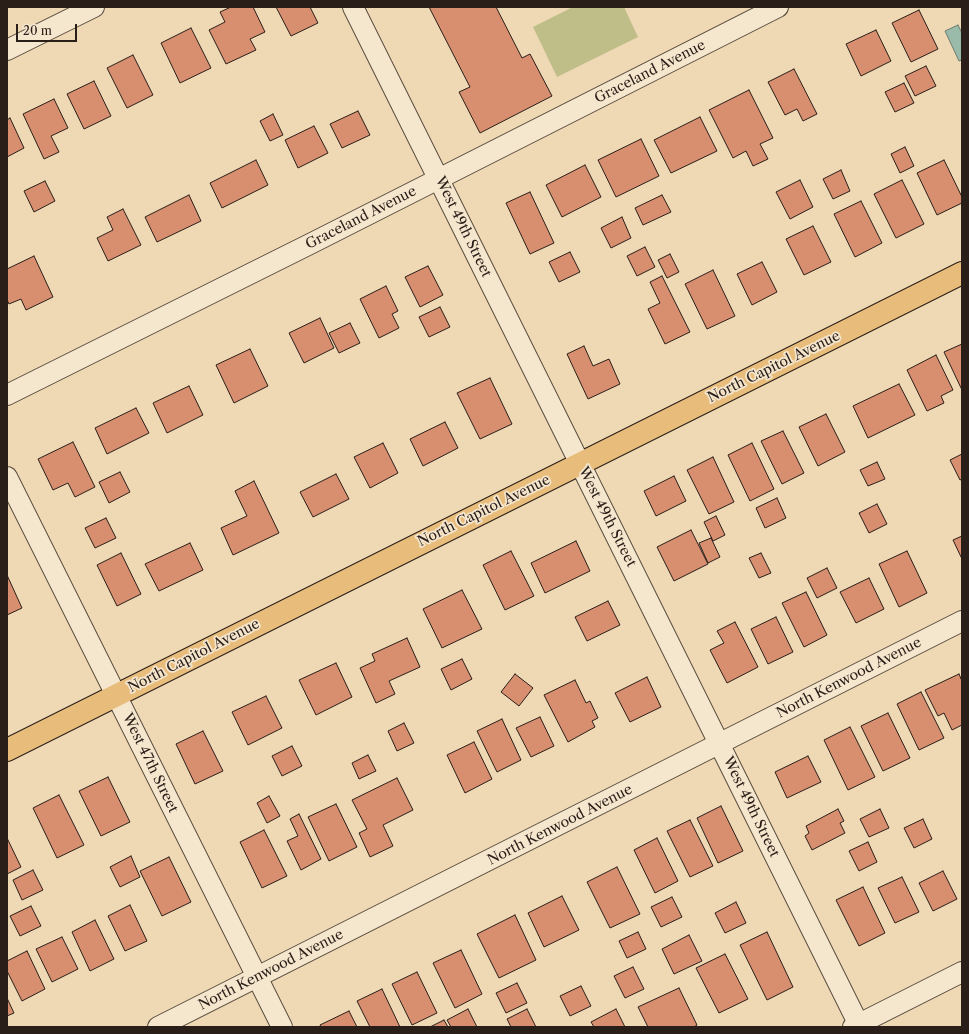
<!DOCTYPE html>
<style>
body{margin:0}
#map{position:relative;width:969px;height:1034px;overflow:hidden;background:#efd9b4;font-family:"Libre Caslon Text",serif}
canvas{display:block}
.frame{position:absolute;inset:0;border:8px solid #291e18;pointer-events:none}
.scale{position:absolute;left:16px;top:24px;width:61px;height:18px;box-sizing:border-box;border:2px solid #291e18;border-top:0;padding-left:5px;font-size:12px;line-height:14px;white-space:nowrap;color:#291e18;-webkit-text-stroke:3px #f5e6ce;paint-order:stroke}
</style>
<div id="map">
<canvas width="969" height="1034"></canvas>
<div class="frame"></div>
<div class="scale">20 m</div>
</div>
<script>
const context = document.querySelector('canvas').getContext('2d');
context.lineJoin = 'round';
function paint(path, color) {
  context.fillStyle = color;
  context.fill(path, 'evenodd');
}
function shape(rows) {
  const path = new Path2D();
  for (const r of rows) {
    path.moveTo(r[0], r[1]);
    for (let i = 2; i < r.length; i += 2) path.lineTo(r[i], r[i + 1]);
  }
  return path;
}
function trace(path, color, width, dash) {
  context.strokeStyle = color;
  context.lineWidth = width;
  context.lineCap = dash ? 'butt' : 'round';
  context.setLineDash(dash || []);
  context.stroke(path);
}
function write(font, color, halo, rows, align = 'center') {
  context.font = font + ' "Libre Caslon Text",serif';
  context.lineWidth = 3.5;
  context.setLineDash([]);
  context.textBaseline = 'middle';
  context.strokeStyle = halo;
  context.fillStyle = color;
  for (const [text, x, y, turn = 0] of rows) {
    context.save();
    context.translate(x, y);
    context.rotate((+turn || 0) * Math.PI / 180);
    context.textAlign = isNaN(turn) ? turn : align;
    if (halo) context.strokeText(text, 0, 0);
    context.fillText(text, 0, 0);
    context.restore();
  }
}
paint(shape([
 [573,7,624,7,638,37,557,77,533,27]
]), '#bfbe89');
const water = shape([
 [958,25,962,33,962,60,959,61,945,31,958,25]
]);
paint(water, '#9abaaa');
trace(water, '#6d7c70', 1);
const building = shape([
 [231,7,253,7,265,32,250,39,256,50,226,64,209,30,225,22,220,12,231,7],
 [276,7,310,7,318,23,291,36,276,7],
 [429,7,496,7,522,58,530,54,552,96,480,133,459,92,470,87,429,7],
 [919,10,938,49,911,62,892,23,919,10],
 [191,28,211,68,180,83,161,43,191,28],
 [876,30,891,61,861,76,846,44,876,30],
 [133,55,153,95,127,108,107,68,133,55],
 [926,66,936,86,915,96,905,76,926,66],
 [794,69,817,114,803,121,797,109,785,115,768,82,794,69],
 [94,81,111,116,84,129,67,94,94,81],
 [904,83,914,103,895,112,885,92,904,83],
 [749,90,773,138,760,144,768,159,753,166,746,151,733,158,709,110,749,90],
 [54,99,68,128,51,136,59,152,44,159,23,114,54,99],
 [358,111,370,135,342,148,330,124,358,111],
 [273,114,283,135,270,141,260,121,273,114],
 [700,117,717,151,671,173,654,140,700,117],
 [10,118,24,148,7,157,7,120,10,118],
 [314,126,328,153,298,168,285,140,314,126],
 [641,139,659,176,616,197,598,160,641,139],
 [905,147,914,166,900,173,891,154,905,147],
 [256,160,268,185,222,208,210,183,256,160],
 [944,160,962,197,962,203,937,215,917,173,944,160],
 [585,165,601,197,562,217,546,185,585,165],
 [841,170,850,191,833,199,823,179,841,170],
 [800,180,813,207,790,219,776,192,800,180],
 [902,180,924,224,896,238,874,194,902,180],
 [45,181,55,201,34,212,24,191,45,181],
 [530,192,554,243,530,254,506,203,530,192],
 [189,195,201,221,157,242,145,217,189,195],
 [662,195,671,212,643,225,635,208,662,195],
 [861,201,882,243,855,257,834,214,861,201],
 [123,209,141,245,108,261,97,238,113,230,107,217,123,209],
 [622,217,631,238,611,248,601,228,622,217],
 [813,226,831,262,804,275,786,239,813,226],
 [645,247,655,267,637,276,627,256,645,247],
 [570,252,580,272,559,282,549,262,570,252],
 [670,254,679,272,667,278,658,260,670,254],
 [34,256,53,297,26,310,21,299,9,304,7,300,7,269,34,256],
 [762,262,777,292,752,305,737,274,762,262],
 [428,266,443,295,420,307,405,277,428,266],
 [713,270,735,316,707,329,685,284,713,270],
 [662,276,690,332,665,344,648,309,660,303,650,282,662,276],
 [386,286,398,311,392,314,399,328,379,338,360,299,386,286],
 [440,307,450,327,429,337,419,317,440,307],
 [320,318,334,348,304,363,289,333,320,318],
 [350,323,360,343,339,353,329,333,350,323],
 [962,344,962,390,944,352,962,344],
 [584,346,593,366,609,359,620,384,588,399,567,354,584,346],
 [250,349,268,386,234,403,216,365,250,349],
 [936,355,953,390,941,396,944,403,927,411,907,370,936,355],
 [490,378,512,424,480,439,457,393,490,378],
 [899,384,915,415,868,438,853,406,899,384],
 [189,386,203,415,167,433,153,403,189,386],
 [136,408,149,433,107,454,95,428,136,408],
 [826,414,845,452,818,466,799,427,826,414],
 [445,422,458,448,423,466,410,439,445,422],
 [783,431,804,473,782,484,761,441,783,431],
 [73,442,95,487,75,497,68,483,53,490,38,459,73,442],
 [383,443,398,473,370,488,354,457,383,443],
 [752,443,774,489,750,501,728,455,752,443],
 [962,454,962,479,960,480,950,460,962,454],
 [713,457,734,502,709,514,687,470,713,457],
 [877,462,885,479,868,486,860,470,877,462],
 [120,472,130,492,109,503,99,482,120,472],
 [336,474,349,499,313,517,300,492,336,474],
 [674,476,686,501,656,516,644,491,674,476],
 [254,481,279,533,233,555,221,528,247,516,235,491,254,481],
 [777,498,786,518,765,528,756,508,777,498],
 [877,504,887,524,869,533,859,513,877,504],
 [716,516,725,535,713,541,704,522,716,516],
 [106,518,116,538,95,548,85,528,106,518],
 [691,530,708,564,674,581,657,547,691,530],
 [962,536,962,559,953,540,962,536],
 [711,538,720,557,708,563,699,543,711,538],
 [576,541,590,571,545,593,531,563,576,541],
 [190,543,203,570,159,591,145,564,190,543],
 [511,551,534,596,505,610,483,565,511,551],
 [907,551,927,593,899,607,879,564,907,551],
 [121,553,141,594,117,606,97,565,121,553],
 [761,553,771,573,759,578,749,558,761,553],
 [827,568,837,588,817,598,807,578,827,568],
 [7,575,22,608,7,615,7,575],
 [869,578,884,609,856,623,840,592,869,578],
 [462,590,482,629,442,648,423,609,462,590],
 [806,592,827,635,804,647,782,603,806,592],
 [608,601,620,625,587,641,575,617,608,601],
 [776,617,793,652,768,664,751,629,776,617],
 [735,622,758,667,727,683,710,650,724,643,717,631,735,622],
 [407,638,420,667,389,681,395,694,376,703,360,668,375,661,372,654,407,638],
 [462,659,472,679,451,690,441,669,462,659],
 [336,663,352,697,316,715,299,680,336,663],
 [515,674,533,688,519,706,501,692,515,674],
 [959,674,962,681,962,725,952,730,944,713,938,716,925,690,959,674],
 [647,677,661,707,630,722,615,693,647,677],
 [575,680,586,703,590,701,598,718,592,721,595,727,568,742,544,695,575,680],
 [921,692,944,738,919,750,897,704,921,692],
 [266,696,282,728,248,745,232,712,266,696],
 [888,713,910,758,883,771,861,726,888,713],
 [540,717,554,746,531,757,516,728,540,717],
 [502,719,521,760,497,772,477,731,502,719],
 [404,723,414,743,397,751,388,731,404,723],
 [850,727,875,777,848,790,824,740,850,727],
 [203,731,223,771,195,784,176,744,203,731],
 [474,742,492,779,465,793,447,755,474,742],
 [292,746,302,766,282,776,272,756,292,746],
 [368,755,376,771,359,779,352,763,368,755],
 [808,756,821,782,787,798,775,772,808,756],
 [108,777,130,822,101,836,79,791,108,777],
 [397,778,413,810,383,825,393,846,370,857,359,833,367,829,352,800,397,778],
 [59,795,84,845,57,858,33,808,59,795],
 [269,796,280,816,267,823,257,803,269,796],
 [336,804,357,847,329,861,308,817,336,804],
 [721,806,743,851,718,863,697,818,721,806],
 [838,809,844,821,840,823,845,833,812,850,805,836,809,833,806,826,838,809],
 [880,809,889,828,869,837,860,819,880,809],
 [299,814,321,859,301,870,287,841,298,836,290,819,299,814],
 [923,819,932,839,914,848,904,828,923,819],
 [690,820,713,866,690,877,667,831,690,820],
 [264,830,287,876,262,888,240,842,264,830],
 [7,838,21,867,7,874,7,838],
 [657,838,678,881,655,893,634,850,657,838],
 [868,842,877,862,859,871,849,851,868,842],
 [131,856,140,877,120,887,110,867,131,856],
 [169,857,191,902,162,916,140,871,169,857],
 [617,867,640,914,610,928,587,882,617,867],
 [33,870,43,890,22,900,13,880,33,870],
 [943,871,957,899,933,911,919,883,943,871],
 [902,877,919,912,895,923,878,888,902,877],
 [863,887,885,933,859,946,836,900,863,887],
 [562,896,579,930,544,947,528,913,562,896],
 [672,897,682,917,661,927,651,907,672,897],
 [736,902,746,923,725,933,715,913,736,902],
 [130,905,147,941,125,951,108,916,130,905],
 [31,906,41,926,20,936,10,916,31,906],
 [515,915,536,960,499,978,477,934,515,915],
 [95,920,114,959,90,971,72,932,95,920],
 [638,932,646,949,627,958,619,941,638,932],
 [767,932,793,987,767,1000,740,945,767,932],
 [689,935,702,961,674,974,662,949,689,935],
 [62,937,78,969,52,982,36,949,62,937],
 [461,950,482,994,455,1008,433,963,461,950],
 [27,951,45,989,22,1001,7,971,7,961,27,951],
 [725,954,748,999,719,1013,696,968,725,954],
 [633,967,644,989,625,998,614,976,633,967],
 [417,972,437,1013,412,1025,392,984,417,972],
 [517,983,527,1003,506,1013,496,993,517,983],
 [581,986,591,1006,570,1016,560,996,581,986],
 [679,988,697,1025,694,1027,648,1027,638,1007,679,988],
 [382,989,400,1027,370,1027,357,1001,382,989],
 [7,998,14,1013,7,1016,7,998],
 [468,1009,477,1027,451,1027,447,1020,468,1009],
 [527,1009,536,1027,511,1027,507,1019,527,1009],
 [616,1009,625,1027,594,1027,591,1022,616,1009],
 [349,1011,357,1027,321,1027,320,1025,349,1011],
 [444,1020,448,1027,430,1027,444,1020]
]);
paint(building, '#d88f70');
trace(building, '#291e18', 1);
const minor = shape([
 [353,7,860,1027],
 [7,50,94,7],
 [7,395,312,243,778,7],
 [7,477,282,1027],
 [158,1027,962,621],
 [853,1027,962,972]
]);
const major = shape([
 [7,750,962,273]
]);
trace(minor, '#5a4d3f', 22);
trace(major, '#291e18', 24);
trace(minor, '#f5e6ce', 20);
trace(major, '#e8bc7a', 22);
write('14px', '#291e18', '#f5e6ce', [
 ["Graceland Avenue",650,72,-27],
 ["Graceland Avenue",361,218,-27],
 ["West 49th Street",463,227,64],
 ["North Capitol Avenue",774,367,-26],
 ["North Capitol Avenue",484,511,-26],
 ["West 49th Street",607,517,63],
 ["North Capitol Avenue",194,656,-27],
 ["North Kenwood Avenue",849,678,-27],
 ["West 47th Street",150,763,64],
 ["West 49th Street",751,807,64],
 ["North Kenwood Avenue",560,825,-27],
 ["North Kenwood Avenue",271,970,-27]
]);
</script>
